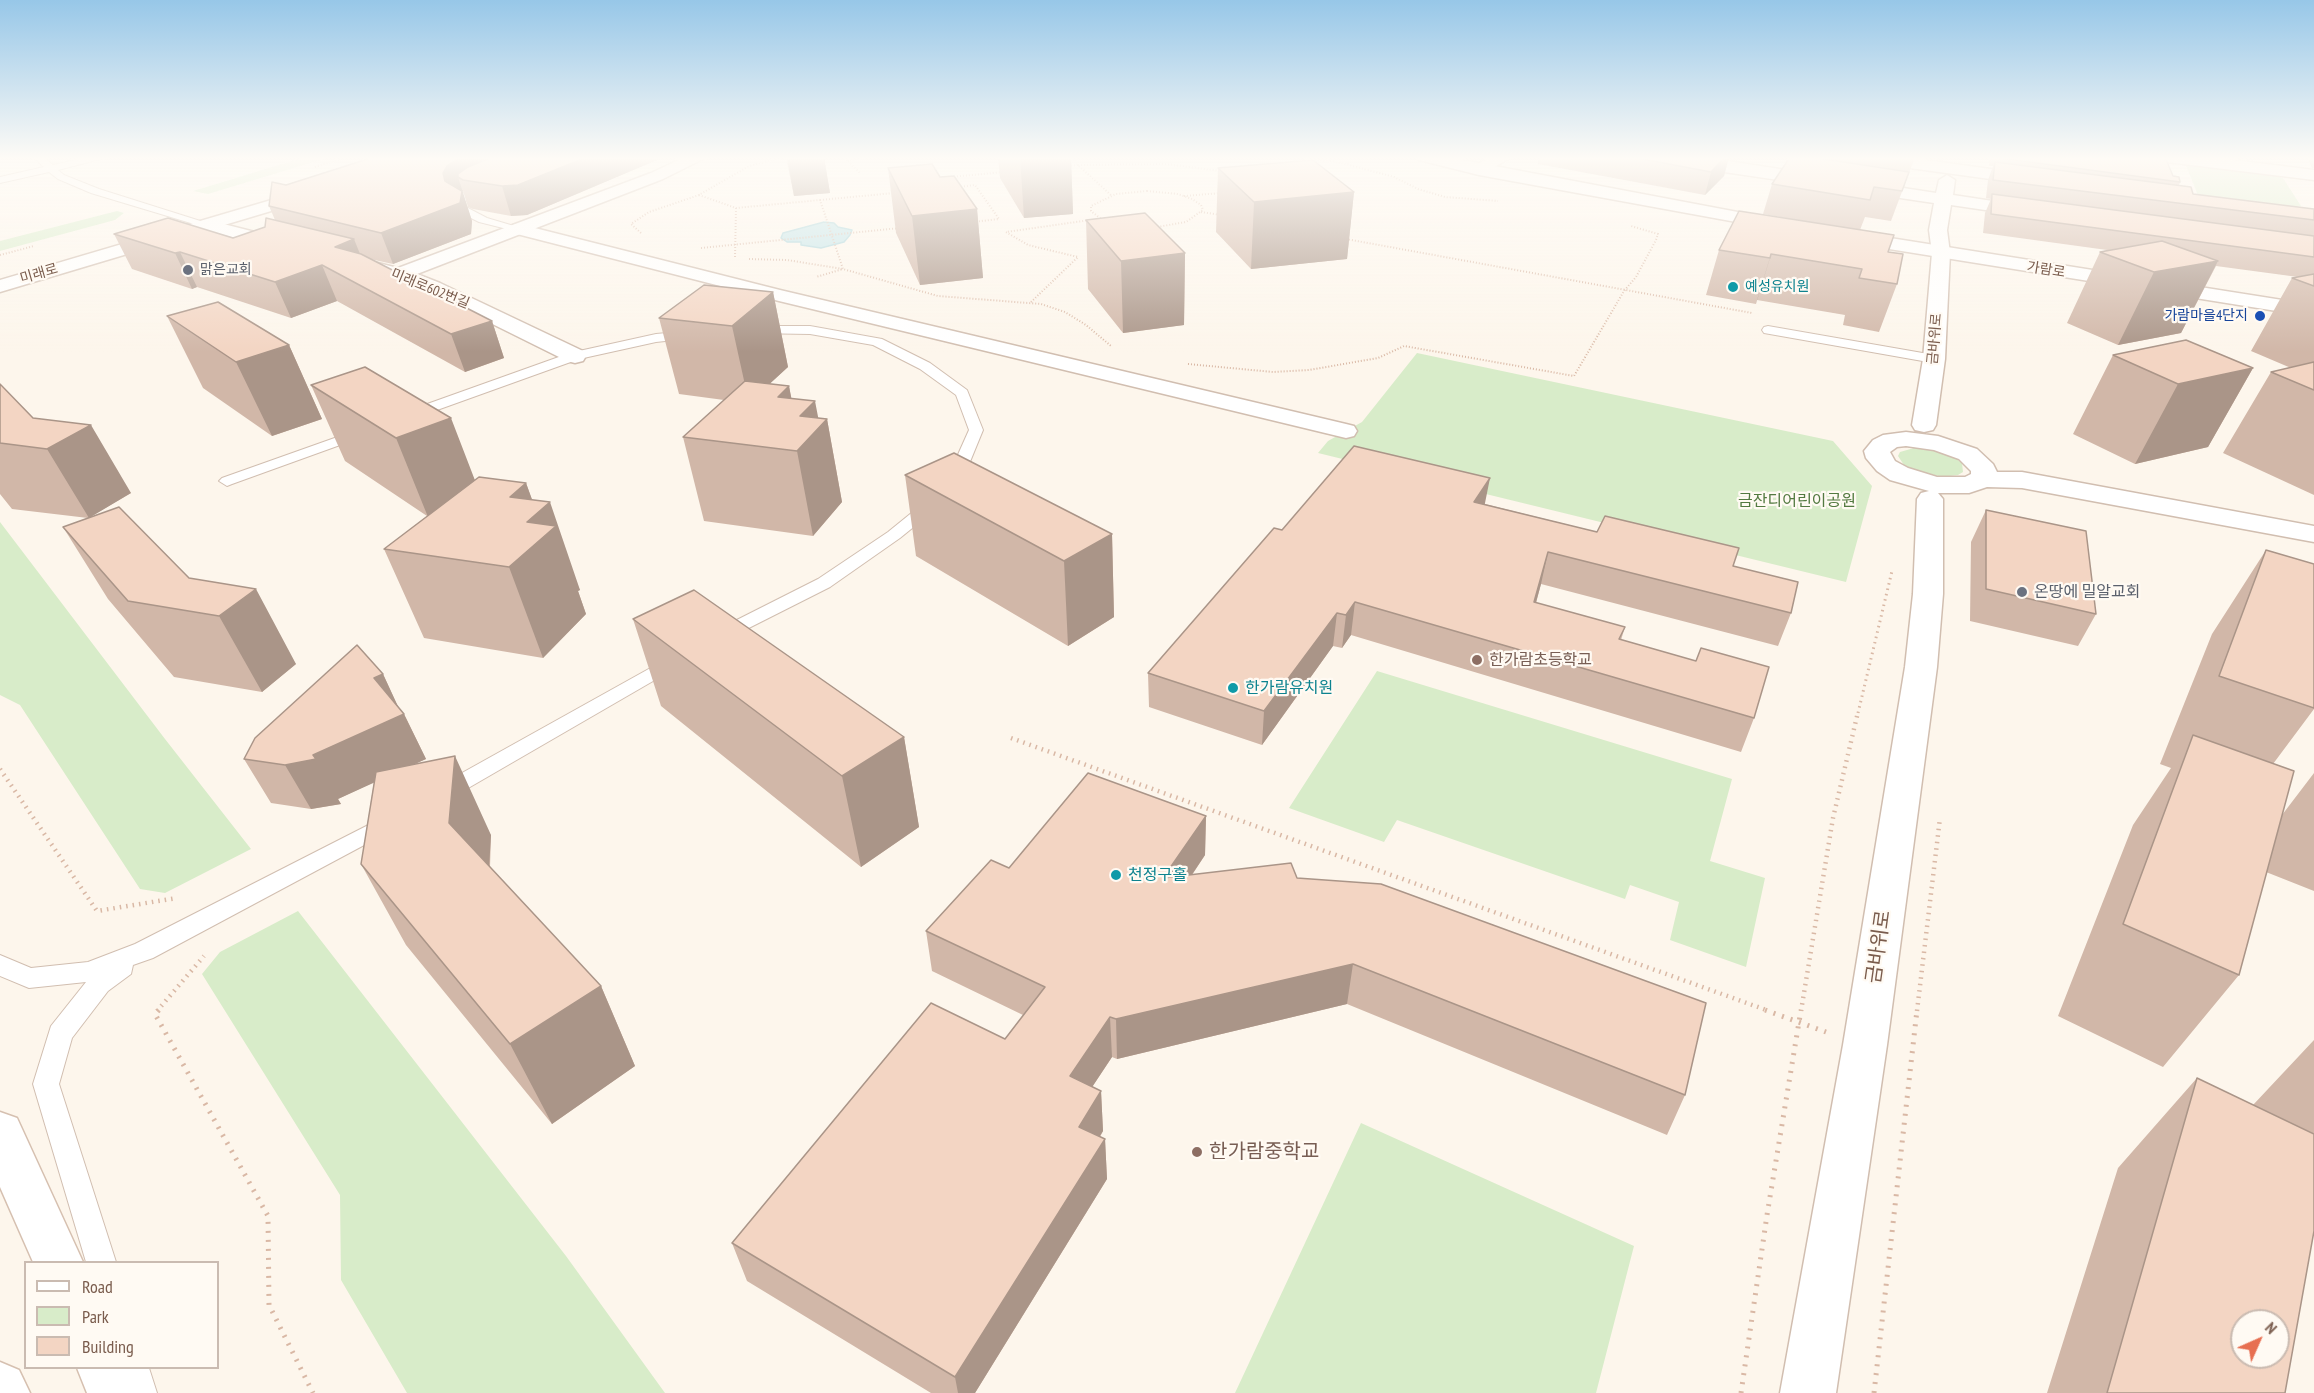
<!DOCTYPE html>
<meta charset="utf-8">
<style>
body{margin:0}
#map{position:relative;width:2314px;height:1393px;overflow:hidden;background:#fdf6ec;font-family:"PT Sans Narrow",sans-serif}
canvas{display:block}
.legend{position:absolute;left:24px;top:1261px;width:195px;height:108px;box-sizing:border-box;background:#fffaf3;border:2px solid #cabbb1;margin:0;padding:8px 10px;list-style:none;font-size:18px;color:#7a5c4d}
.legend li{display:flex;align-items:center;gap:12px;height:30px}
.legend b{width:30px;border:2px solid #cabbb1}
.north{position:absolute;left:2230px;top:1309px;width:60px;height:60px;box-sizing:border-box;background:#fffaf3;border:2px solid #cabbb1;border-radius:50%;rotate:45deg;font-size:16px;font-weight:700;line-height:24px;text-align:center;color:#7a5c4d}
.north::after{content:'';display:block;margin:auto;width:21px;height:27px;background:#e76f51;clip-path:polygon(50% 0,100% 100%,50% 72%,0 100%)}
</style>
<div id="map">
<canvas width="2314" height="1393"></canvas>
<ul class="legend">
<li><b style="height:8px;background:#fff"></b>Road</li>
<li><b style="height:16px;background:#d8ecc9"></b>Park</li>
<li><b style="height:16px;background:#f3d5c3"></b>Building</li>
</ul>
<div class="north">N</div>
</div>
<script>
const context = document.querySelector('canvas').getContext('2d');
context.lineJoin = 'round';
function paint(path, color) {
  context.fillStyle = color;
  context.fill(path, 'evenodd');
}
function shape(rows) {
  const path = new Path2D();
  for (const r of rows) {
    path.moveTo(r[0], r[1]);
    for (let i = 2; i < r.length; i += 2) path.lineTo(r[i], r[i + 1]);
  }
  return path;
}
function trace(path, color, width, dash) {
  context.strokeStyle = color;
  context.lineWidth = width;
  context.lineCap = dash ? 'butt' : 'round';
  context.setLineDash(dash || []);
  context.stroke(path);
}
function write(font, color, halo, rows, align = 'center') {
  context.font = font + ' "PT Sans Narrow","Noto Sans KR",sans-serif';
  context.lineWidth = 4.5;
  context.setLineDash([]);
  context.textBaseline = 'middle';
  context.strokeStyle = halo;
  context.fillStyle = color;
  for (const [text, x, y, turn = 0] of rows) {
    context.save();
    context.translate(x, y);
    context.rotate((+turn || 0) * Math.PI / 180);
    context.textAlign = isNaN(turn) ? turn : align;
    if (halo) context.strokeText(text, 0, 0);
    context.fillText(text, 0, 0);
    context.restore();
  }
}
paint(shape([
 [305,157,330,157,208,194,193,191],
 [2185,163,2262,172,2283,178,2301,206,2289,209,2199,198],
 [117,211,124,213,115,220,0,251,0,241],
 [1417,353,1833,441,1872,486,1846,582,1318,453,1328,441,1362,422],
 [1914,448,1935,450,1955,458,1962,463,1963,472,1958,475,1942,477,1911,469,1904,465,1898,456,1900,452],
 [0,522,165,739,251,849,165,893,140,889,20,705,0,695],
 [1377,671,1732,779,1710,861,1765,878,1746,967,1670,940,1679,902,1630,885,1625,899,1397,820,1384,842,1289,808],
 [298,911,566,1256,665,1393,407,1393,341,1280,340,1195,202,974,220,952],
 [1361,1123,1634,1246,1596,1393,1235,1393]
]), '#d8ecc9');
const water = shape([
 [824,222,834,223,838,227,852,230,850,235,844,242,821,248,801,245,801,242,787,242,781,238,783,233,824,222]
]);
paint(water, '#bfe3e8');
trace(water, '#a5d3da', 1.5);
const service = shape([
 [33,157,43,157,53,165,89,157,108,157,58,170,64,175,99,189,213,225,208,228,204,227,91,193,58,179,49,172,0,183,0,177,44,167,33,157],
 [462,193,471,195,465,202,466,207,487,218,524,229,519,232,479,222,457,211,455,202,462,193],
 [754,326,810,326,882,339,930,363,967,390,983,430,967,469,956,483,951,485,943,480,952,468,969,430,956,395,920,369,873,345,810,334,750,333,748,330,754,326],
 [1768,326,1934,355,1941,359,1934,363,1764,333,1762,330,1764,327,1768,326],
 [689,331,695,335,693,338,656,342,579,359,412,419,402,419,400,416,402,413,570,353,656,334,689,331],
 [360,429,365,430,367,433,365,436,232,484,227,486,219,481,222,478,360,429],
 [931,500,937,502,939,505,937,508,900,538,830,587,725,640,713,640,710,636,713,632,818,579,888,532,925,502,931,500],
 [672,656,679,658,681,662,679,666,451,798,443,800,435,798,432,793,435,788,672,656],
 [388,815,396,818,399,823,396,828,153,958,133,965,131,974,108,991,72,1038,59,1084,116,1262,86,1262,33,1084,51,1026,86,982,29,988,0,976,0,955,31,968,88,962,135,944,388,815],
 [117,1368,149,1368,157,1393,125,1393,117,1368]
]);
const pedestrian = shape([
 [519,224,780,290,1346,424,1354,426,1357,431,1354,436,1346,438,779,301,513,233,511,229,513,225,519,224]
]);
const minor = shape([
 [685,157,707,157,663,179,417,274,440,283,583,351,586,356,583,361,575,363,567,361,426,291,392,278,351,268,348,264,351,260,358,258,398,268,651,173,685,157],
 [1490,157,1511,157,1485,173,1473,173,1471,170,1473,167,1490,157],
 [1679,157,1702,157,1936,193,1939,180,1947,175,1955,180,1953,195,2039,208,2042,212,2039,216,2033,217,1951,205,1947,230,1950,253,1945,359,1936,425,1933,430,1924,432,1915,430,1912,425,1923,359,1932,253,1929,230,1934,203,1704,169,1681,160,1679,157],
 [1858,157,1904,157,2034,175,2042,180,2034,185,1866,162,1858,157],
 [2159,157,2210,157,2314,170,2314,180,2167,162,2159,157],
 [208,220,294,242,296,246,294,250,287,252,202,229,199,225,202,221,208,220],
 [1906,432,1938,436,1977,449,1993,464,1997,472,2022,472,2314,526,2314,542,2022,488,1987,487,1969,493,1938,493,1943,499,1943,594,1937,667,1887,1045,1836,1393,1780,1393,1843,1045,1905,667,1913,594,1917,499,1921,493,1929,491,1890,480,1877,471,1866,458,1864,451,1873,440,1883,435,1906,432],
 [1906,446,1934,450,1959,459,1971,471,1971,474,1965,477,1937,477,1908,468,1895,461,1890,452,1897,447,1906,446]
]);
const tertiary = shape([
 [1417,157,1447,157,1780,220,1786,221,1789,225,1786,229,1780,230,1479,175,1419,160,1417,157],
 [312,188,318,189,321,193,318,197,0,292,0,280,312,188],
 [1846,231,2314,305,2314,317,1839,241,1837,237,1839,233,1846,231]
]);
const secondary = shape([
 [0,1112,17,1118,83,1262,33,1262,0,1187,0,1112],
 [0,1362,19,1370,30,1393,0,1393,0,1362],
 [77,1368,132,1368,144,1393,87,1393,77,1368]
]);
trace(service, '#d1beb0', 2);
trace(pedestrian, '#d1beb0', 3);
trace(minor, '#d1beb0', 3);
trace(tertiary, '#d1beb0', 3);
trace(secondary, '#d6c0b0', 3);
trace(shape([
 [844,157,860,173],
 [1300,157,1342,163,1394,177,1418,189,1445,197,1498,201],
 [847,160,874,157],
 [1078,165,1166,164,1221,171],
 [1068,166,1078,165,1072,157],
 [1079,166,1112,196],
 [315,167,347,157],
 [951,177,1004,172],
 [958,187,975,185,999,219,973,222],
 [1147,191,1178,194,1192,199,1201,205,1203,210,1186,222,1151,228,1106,223,1091,211,1091,206,1116,194,1147,191],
 [699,195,736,208,820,200,843,269,816,277],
 [1184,196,1222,193],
 [820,200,894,193],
 [1201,212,1221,215],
 [641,233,631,224,649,212,699,195,749,166,784,157],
 [1346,239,1752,313],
 [701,248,900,228],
 [0,255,34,246],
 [735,257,736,208],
 [749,259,787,260,843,269,938,296,1041,304,1065,312,1086,325,1111,346],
 [1031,302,1078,257,1028,245,1006,232,1090,220],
 [1188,364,1273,372,1309,370,1378,358,1404,346,1574,376,1624,291,1636,277,1656,240,1658,234,1631,226]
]), '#d9b8a5', 2, [1, 2]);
trace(shape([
 [1858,713,1892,571]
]), '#d9b8a5', 3, [1.5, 4]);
trace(shape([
 [1011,738,1769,1011],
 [0,769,97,911,177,898],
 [157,1011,204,956],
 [1801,1011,1833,818,1858,712],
 [1917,1011,1940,818]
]), '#d9b8a5', 4.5, [1.5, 5]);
trace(shape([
 [159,1010,155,1014,268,1216,269,1305,313,1393],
 [1765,1010,1826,1032],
 [1741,1393,1767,1215,1801,1010],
 [1874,1393,1917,1010]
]), '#d9b8a5', 5, [2, 7]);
paint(service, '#fff');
paint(pedestrian, '#fff');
paint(minor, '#fff');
paint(tertiary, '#fff');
paint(secondary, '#fff');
paint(shape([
 [374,157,664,157,527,215,511,216,473,209,468,207,463,191,462,191,472,221,471,234,393,264,370,259,492,321,504,358,465,372,337,301,291,318,197,287,192,289,132,269,114,234,233,238,265,227,275,220,269,206,286,185],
 [786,157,824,157,830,193,794,196],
 [998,157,1071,157,1073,214,1024,218,1000,178],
 [1539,157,1729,157,1724,176,1705,195,1538,164],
 [1790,157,1915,157,1891,221,1865,217,1860,230,1889,252,1897,284,1879,332,1843,325,1845,315,1757,300,1756,304,1706,295,1719,250,1820,224,1763,214,1772,184],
 [1990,157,2165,157,2173,176,2180,182,2179,185,2193,194,2314,209,2314,495,2223,453,2271,372,2291,368,2251,351,2292,278,2298,277,2216,266,2181,333,2118,345,2067,323,2100,252,2107,250,1983,233,1985,213,1991,199,1986,198,1988,180,1993,166,1989,166],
 [2307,157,2314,157,2314,168,2312,168],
 [888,168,940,177,977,209,983,278,920,285,896,233],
 [1218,168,1354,192,1347,259,1251,269,1216,232],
 [1086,220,1185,253,1184,325,1123,333,1088,289],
 [773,292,788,367,769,384,789,386,791,398,818,418,827,419,842,502,813,536,704,521,683,437,724,400,679,394,659,318],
 [167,316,289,345,322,419,272,436,203,388],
 [2113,355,2253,368,2208,447,2135,464,2073,434],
 [0,384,33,418,131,493,90,517,189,578,296,664,262,692,174,677,108,599,63,527,88,518,12,509,0,494],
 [311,385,475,480,526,483,532,500,580,590,578,591,586,614,543,658,424,638,384,549,427,516,345,461],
 [905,475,1112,534,1114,617,1068,646,916,556],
 [1485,504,1733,566,1791,613,1778,646,1541,584,1536,603,1625,627,1621,640,1754,718,1741,752,1351,635,1342,648,1333,646,1262,745,1149,707,1148,673,1282,530],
 [1986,510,2096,614,2078,646,1970,621,1971,542],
 [2266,550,2314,564,2314,709,2273,764,2282,815,2314,773,2314,891,2266,872,2239,975,2163,1067,2058,1016,2133,825,2171,768,2160,764,2212,634],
 [633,619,904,737,919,827,861,867,661,706],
 [383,674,398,707,404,714,426,759,412,765,491,835,490,867,601,986,635,1066,552,1124,406,945,361,864,374,782,338,799,341,804,311,809,271,803,244,759],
 [1206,816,1205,855,1192,875,1297,878,1685,1095,1667,1135,1347,1004,1117,1059,1112,1057,1092,1087,1101,1091,1103,1131,1100,1137,1105,1139,1107,1179,975,1393,931,1393,747,1281,732,1243,1005,1039,1023,1015,932,971,926,931,1009,868],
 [2314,1040,2314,1236,2313,1236,2285,1393,2047,1393,2118,1168,2197,1078,2253,1105]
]), '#d1b7a8');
paint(shape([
 [462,157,547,157,458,177,472,221,471,234,393,264,381,233,445,181,443,173,447,166,458,159],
 [587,157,664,157,527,215,511,216,502,186],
 [787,157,824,157,830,193,794,196],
 [1020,157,1071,157,1073,214,1024,218],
 [1725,157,1729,157,1724,176,1705,195,1711,172],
 [1354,192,1347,259,1251,269,1254,202],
 [977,209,983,278,920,285,912,216],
 [354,239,368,274,335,247],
 [180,252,197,287,192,289,175,253],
 [1185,253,1184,325,1123,333,1121,261],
 [1771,254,1757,300,1756,304,1770,258],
 [2218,261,2181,333,2118,345,2154,272],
 [322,265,337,301,291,318,275,282],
 [773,292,788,367,749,403,732,326],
 [492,321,504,358,465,372,451,334],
 [289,345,322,419,272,436,236,362],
 [2253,368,2208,447,2135,464,2178,384],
 [789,386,801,447,800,416,815,401,820,427,827,419,842,502,813,536,797,451,778,397],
 [451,418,481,496,428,517,396,438],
 [91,425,131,493,89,518,47,449],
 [1490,478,1484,508,1474,502],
 [526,483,537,513,550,502,580,590,578,591,586,614,543,658,509,567,510,497],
 [1112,534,1114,617,1068,646,1064,561],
 [1548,552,1541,584,1527,635,1534,602],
 [256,589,296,664,262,692,219,616],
 [1355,602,1351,635,1342,648,1346,615],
 [1337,613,1333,646,1262,745,1264,711],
 [383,674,402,715,404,714,426,759,338,799,341,804,311,809,285,765,374,678],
 [904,737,919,827,861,867,842,776],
 [455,756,491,835,487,903,449,823],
 [1206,816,1205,855,1163,918,1163,878],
 [1353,964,1347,1004,1117,1059,1116,1019],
 [601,986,635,1066,552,1124,510,1044],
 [1110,1017,1112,1057,1073,1116,1070,1076],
 [1101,1091,1103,1131,1081,1166,1079,1127],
 [1105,1139,1107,1179,975,1393,958,1393,955,1377]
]), '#aa9588');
const building = shape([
 [374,157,462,157,458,159,447,166,443,173,445,181,462,191,460,203,381,233,269,206,272,182,286,185,374,157],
 [492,157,587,157,518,185,502,186,463,180,458,177,458,174,468,167,492,157],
 [1632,157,1725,157,1711,172,1632,157],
 [1790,157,1811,157,1909,172,1902,191,1874,187,1870,200,1772,184,1790,157],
 [1992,157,2165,157,2173,176,2179,177,2180,182,1992,157],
 [1313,160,1354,192,1254,202,1218,168,1313,160],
 [1995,162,2191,187,2193,194,2314,209,2314,220,1993,180,1995,162],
 [932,164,940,177,954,176,977,209,912,216,888,168,932,164],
 [1992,194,2314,236,2314,257,1991,214,1992,194],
 [1739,211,1894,235,1888,252,1903,254,1897,284,1859,278,1862,269,1771,254,1770,258,1719,250,1739,211],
 [1145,213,1185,253,1121,261,1086,220,1145,213],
 [168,218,233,238,265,227,266,218,354,239,335,247,361,254,492,321,451,334,322,265,275,282,180,252,175,253,114,234,168,218],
 [2162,241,2218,261,2154,272,2100,252,2162,241],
 [2314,274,2314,286,2292,278,2314,274],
 [704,285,773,292,732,326,659,318,704,285],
 [218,302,289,345,236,362,167,316,218,302],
 [2186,340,2253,368,2178,384,2113,355,2186,340],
 [2314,362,2314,390,2271,372,2314,362],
 [365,367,451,418,396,438,311,385,365,367],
 [745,381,789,386,778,397,815,401,800,416,827,419,797,451,683,437,745,381],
 [0,384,33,418,91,425,47,449,0,443,0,384],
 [1354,446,1490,478,1474,502,1597,532,1605,516,1739,548,1733,566,1798,582,1791,613,1548,552,1534,602,1625,627,1619,639,1696,661,1701,648,1769,667,1754,718,1355,602,1346,615,1337,613,1264,711,1148,673,1274,528,1282,530,1354,446],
 [954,453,1112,534,1064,561,905,475,954,453],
 [479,477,526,483,510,497,550,502,527,522,556,526,509,567,384,549,479,477],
 [119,507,189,578,256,589,219,616,128,601,63,527,119,507],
 [1986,510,2086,531,2096,614,1986,589,1986,510],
 [2266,550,2314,564,2314,708,2219,676,2266,550],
 [694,590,904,737,842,776,633,619,694,590],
 [357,645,383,674,374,678,404,714,313,755,316,759,285,765,244,759,255,738,357,645],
 [2193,735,2294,771,2239,975,2123,924,2193,735],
 [455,756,449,823,601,986,510,1044,361,864,376,772,455,756],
 [1088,773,1206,816,1163,878,1291,863,1297,878,1381,884,1706,1003,1685,1095,1353,964,1116,1019,1110,1017,1070,1076,1101,1091,1079,1127,1105,1139,955,1377,732,1243,931,1003,1005,1039,1045,987,926,931,991,860,1009,868,1088,773],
 [2197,1078,2314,1134,2314,1231,2285,1393,2107,1393,2197,1078],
 [2242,1321,2278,1321,2278,1357,2242,1357,2242,1321]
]);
paint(building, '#f3d5c3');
trace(building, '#aa9588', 1.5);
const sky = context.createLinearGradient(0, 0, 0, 352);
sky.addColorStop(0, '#97c7e8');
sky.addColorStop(0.45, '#fefbf6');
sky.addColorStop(1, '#fefbf600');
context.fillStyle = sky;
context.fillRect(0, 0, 2314, 352);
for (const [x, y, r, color] of [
 [188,270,6,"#6b7280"],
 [1733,287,6,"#0f9aa8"],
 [2260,316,6,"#1a4fb4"],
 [2022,592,6,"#6b7280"],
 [1477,660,6,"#8d6e63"],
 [1233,688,6,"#0f9aa8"],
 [1116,875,6,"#0f9aa8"],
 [1197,1152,6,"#8d6e63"]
]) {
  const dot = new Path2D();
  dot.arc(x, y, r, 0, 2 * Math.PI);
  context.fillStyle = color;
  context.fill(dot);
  trace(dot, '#fffaf3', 2);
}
write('14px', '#5b616d', '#fffaf3', [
 ["맑은교회",200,270]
], 'left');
write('14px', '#7a5c4d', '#fffaf3', [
 ["가람로",2046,270,9],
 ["미래로",39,274,-16],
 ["미래로602번길",430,289,22],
 ["금바위로",1935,339,-85]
]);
write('14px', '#0d838f', '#fffaf3', [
 ["예성유치원",1745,287]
], 'left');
write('14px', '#164399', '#fffaf3', [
 ["가람마을4단지",2248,316]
], 'right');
write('16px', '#537a41', '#fffaf3', [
 ["금잔디어린이공원",1797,501]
]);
write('16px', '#5b616d', '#fffaf3', [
 ["온땅에 밀알교회",2034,592]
], 'left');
write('16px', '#785e54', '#fffaf3', [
 ["한가람초등학교",1489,660]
], 'left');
write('16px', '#0d838f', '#fffaf3', [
 ["한가람유치원",1245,688],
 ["천정구홀",1128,875]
], 'left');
write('20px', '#7a5c4d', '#fffaf3', [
 ["금바위로",1879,947,-82]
]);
write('20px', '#785e54', '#fffaf3', [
 ["한가람중학교",1209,1152]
], 'left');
</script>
